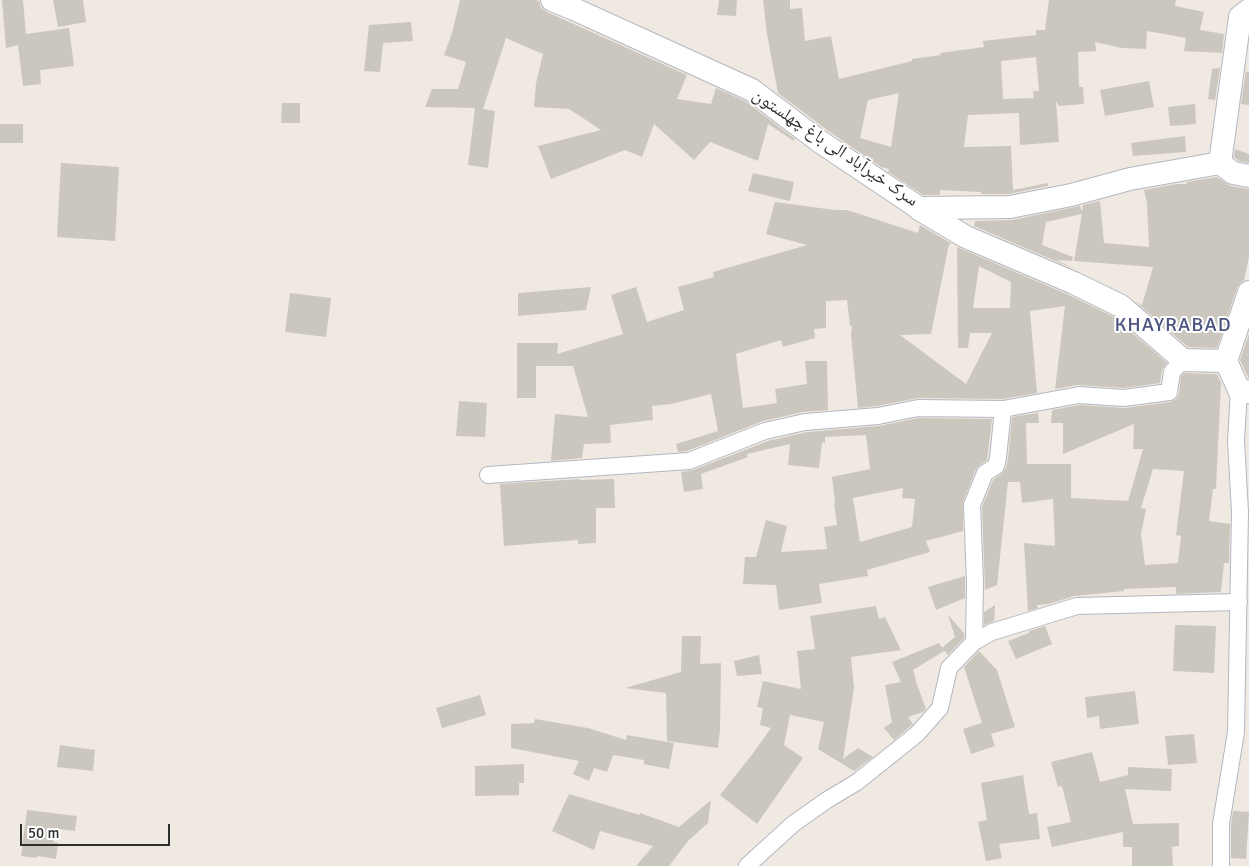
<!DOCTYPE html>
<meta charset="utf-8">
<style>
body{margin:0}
#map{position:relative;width:1249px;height:866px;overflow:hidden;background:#efe9e1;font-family:Signika,sans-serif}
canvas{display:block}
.scale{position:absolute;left:20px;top:824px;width:150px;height:22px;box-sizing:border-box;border:2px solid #2e2e2e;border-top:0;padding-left:6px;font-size:15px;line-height:18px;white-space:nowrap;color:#2e2e2e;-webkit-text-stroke:4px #fff;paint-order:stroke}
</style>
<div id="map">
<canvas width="1249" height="866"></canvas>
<div class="scale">50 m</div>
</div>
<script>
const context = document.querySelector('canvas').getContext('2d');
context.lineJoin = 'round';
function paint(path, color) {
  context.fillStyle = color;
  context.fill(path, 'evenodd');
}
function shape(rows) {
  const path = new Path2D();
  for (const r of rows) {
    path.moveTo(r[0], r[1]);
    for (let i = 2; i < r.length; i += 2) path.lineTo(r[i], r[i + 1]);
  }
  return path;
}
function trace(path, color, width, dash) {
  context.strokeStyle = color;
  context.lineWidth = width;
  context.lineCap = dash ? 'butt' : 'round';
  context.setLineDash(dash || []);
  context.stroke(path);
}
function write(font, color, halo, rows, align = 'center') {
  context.font = font + ' Signika,"Noto Naskh Arabic",sans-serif';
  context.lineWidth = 4;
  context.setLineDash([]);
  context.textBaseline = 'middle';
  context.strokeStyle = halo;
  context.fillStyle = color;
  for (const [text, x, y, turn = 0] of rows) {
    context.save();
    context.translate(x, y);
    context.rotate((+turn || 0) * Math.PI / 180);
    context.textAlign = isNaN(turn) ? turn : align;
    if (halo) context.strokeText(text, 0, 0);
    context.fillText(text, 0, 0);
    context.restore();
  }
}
paint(shape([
 [2,0,23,0,26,34,69,28,74,66,40,70,41,84,23,86,18,45,6,48],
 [53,0,83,0,86,22,58,27],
 [460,0,536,0,539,1,541,8,547,12,687,75,677,99,711,104,716,88,745,101,795,139,794,141,768,124,758,161,710,142,694,160,654,124,642,157,625,150,551,179,538,146,601,130,569,109,534,107,536,83,543,54,506,38,483,109,495,111,488,168,468,165,475,108,480,108,425,107,432,89,458,89,466,62,444,55,452,33],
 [719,0,737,0,736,16,717,15],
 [763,0,790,0,790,9,802,8,805,41,831,36,839,79,912,61,912,59,941,55,940,53,984,47,983,41,1036,35,1036,30,1045,30,1049,0,1176,0,1175,6,1204,12,1200,30,1224,34,1222,53,1184,51,1186,38,1147,31,1146,49,1122,48,1095,42,1096,51,1078,52,1079,87,1083,87,1084,104,1059,106,1056,101,1059,142,1020,145,1019,113,968,115,964,147,1011,146,1013,190,1048,183,1048,186,1009,194,981,194,981,192,940,190,940,195,923,195,888,172,889,169,881,167,827,130,778,93,767,34],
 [1036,57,1039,91,1033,91,1034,98,1003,99,1001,61],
 [899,93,891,147,860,138,868,100],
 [411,22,413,41,383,43,380,72,364,71,369,25],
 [1247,63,1246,72,1249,72,1249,105,1241,104],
 [1220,68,1215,100,1208,99,1212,69],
 [1149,81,1154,107,1105,116,1100,90],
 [282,103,300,103,300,123,281,123],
 [1195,104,1196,124,1170,126,1168,107],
 [0,124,23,124,23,143,0,143],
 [1185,136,1186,152,1133,156,1131,143],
 [1235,149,1249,154,1249,163,1239,161,1234,157],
 [61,163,119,167,115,241,57,237],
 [753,173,794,182,790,201,748,191],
 [1217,177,1230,186,1249,189,1249,257,1244,280,1240,283,1237,288,1217,348,1188,347,1136,302,1142,305,1153,267,1074,261,1082,214,1046,222,1042,245,1073,257,1072,261,1057,260,1074,269,974,226,975,221,1012,220,1080,206,1082,212,1083,205,1100,201,1104,243,1149,247,1147,203,1144,190,1176,184,1187,184,1187,182],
 [775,202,835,210,847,210,918,233,920,225,952,244,949,244,931,334,900,335,966,384,992,333,970,333,968,348,958,348,957,247,1069,295,1114,317,1167,363,1162,370,1160,383,1124,388,1077,385,1055,389,1065,306,1030,311,1037,393,1002,399,918,398,877,406,858,408,851,335,852,326,850,326,847,300,826,301,826,328,814,329,815,338,783,347,781,340,736,354,743,408,777,403,775,389,807,384,805,361,827,361,828,410,803,412,763,421,687,451,678,452,676,444,718,431,711,394,671,404,652,406,653,420,610,425,611,443,584,444,582,458,551,461,555,414,588,417,573,366,536,366,536,398,517,398,517,343,558,343,557,354,623,334,611,295,636,287,647,322,684,310,678,287,714,277,713,272,807,245,766,234],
 [979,266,1011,282,1010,308,973,308],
 [591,287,586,310,518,316,518,293],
 [290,293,331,298,326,337,285,332],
 [1249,334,1249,379,1240,360],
 [1184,373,1217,374,1221,383,1216,489,1213,489,1209,521,1230,524,1229,563,1224,563,1221,592,1176,594,1176,587,1124,589,1124,591,1074,596,1049,604,1037,605,1038,608,1028,611,1024,543,1055,546,1053,499,1022,503,1020,482,1008,482,997,585,985,590,982,507,993,480,1001,474,1006,468,1008,459,1012,417,1038,413,1039,423,1026,423,1027,464,1071,464,1071,498,1128,501,1143,449,1133,449,1134,424,1063,454,1063,423,1051,423,1052,410,1080,405,1125,408,1170,402,1176,399,1179,394,1181,376],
 [1153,469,1184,471,1176,535,1181,536,1178,563,1145,565,1141,534,1146,509,1141,508],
 [459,401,487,403,485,437,456,436],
 [919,418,992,419,987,460,980,465,976,469,963,502,963,531,926,541,930,552,867,570,868,576,819,584,822,603,779,610,776,585,743,584,745,557,756,557,766,520,787,526,781,552,827,549,824,527,837,525,834,504,835,503,832,477,870,469,866,435,825,437,825,443,822,442,819,468,788,465,790,444,747,454,748,457,701,474,703,489,684,492,681,472,693,470,768,441,807,432,879,426],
 [903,488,902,498,915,499,912,527,860,542,853,498],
 [580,479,580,480,614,479,615,508,596,508,596,543,578,544,578,540,504,546,500,484],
 [965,576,965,598,936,610,928,587],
 [995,605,994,621,984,625,984,612],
 [876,606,879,619,885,617,901,650,851,657,854,688,843,759,858,748,873,757,854,771,818,749,824,722,790,715,784,745,803,758,757,824,720,795,754,752,771,728,760,725,763,708,757,707,763,681,801,689,797,651,815,649,810,616],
 [948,615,964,633,964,638,948,655,942,648,955,637],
 [1175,625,1216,626,1214,673,1173,671],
 [1045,626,1052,644,1016,659,1008,641,1029,633,1029,631],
 [682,636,701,636,700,664,721,663,720,730,718,748,667,741,666,693,625,688,681,672],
 [939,643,944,651,913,670,916,679,915,679,926,709,923,712,908,717,913,724,894,740,884,728,892,722,885,685,901,682,892,662],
 [979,651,997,670,1015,727,991,734,995,746,971,754,963,729,982,723,964,667],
 [759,655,762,674,737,676,734,661],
 [1135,691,1139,724,1100,729,1099,716,1087,718,1085,697],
 [480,695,486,715,442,728,436,708],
 [535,719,588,728,626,740,627,735,674,743,669,769,644,764,644,760,613,755,607,772,594,768,589,781,573,774,579,761,511,748,511,724,534,723],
 [1194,734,1197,763,1168,765,1165,736],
 [60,745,95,750,93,771,57,767],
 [1092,752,1100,782,1128,775,1128,767,1172,769,1171,791,1125,789,1133,824,1179,823,1179,846,1172,847,1173,866,1132,866,1132,847,1123,847,1123,832,1052,847,1047,827,1071,822,1062,786,1058,787,1051,762],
 [524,764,524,783,519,783,519,795,475,796,475,766],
 [1023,775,1029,814,1037,813,1040,839,999,844,1002,858,986,861,978,822,987,820,981,783],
 [569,794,640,815,640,813,679,827,711,800,708,823,688,841,669,866,636,866,653,846,600,831,594,850,552,831],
 [27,810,77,816,75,831,60,829,60,830,56,830,53,842,58,843,56,859,37,856,37,858,21,856],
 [1233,811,1249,812,1246,859,1231,858,1231,825]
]), '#cbc7bf');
const street = shape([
 [488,475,689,461,765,431,805,422,878,416,918,408,1003,409,1079,395,1124,398,1169,392,1172,372,1183,360],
 [974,642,975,582,972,505,985,473,996,466,998,458,1003,409],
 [747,866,793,824,827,800,857,782,917,734,940,708,949,668,974,642,992,632,1077,606,1239,602],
 [1221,866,1221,824,1236,732,1240,512,1236,441,1239,390]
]);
const secondary = shape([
 [552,0,574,9,752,90,819,141,919,208,1010,207,1071,195,1130,179,1220,163,1233,173,1249,176],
 [1220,163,1240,17,1249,10],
 [919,209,966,237,1074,283,1121,306,1183,360,1226,361,1239,390,1249,392],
 [1226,361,1249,292]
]);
trace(street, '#b4b7c1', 18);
trace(secondary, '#b4b7c1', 24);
trace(street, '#fff', 16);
trace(secondary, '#fff', 22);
write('18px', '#2e2e2e', '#fff', [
 ["سرک خیرآباد الی باغ چهلستون",835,148,34]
]);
context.letterSpacing = '1px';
write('20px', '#4d5680', '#fff', [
 ["KHAYRABAD",1173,326]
]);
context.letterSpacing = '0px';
</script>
